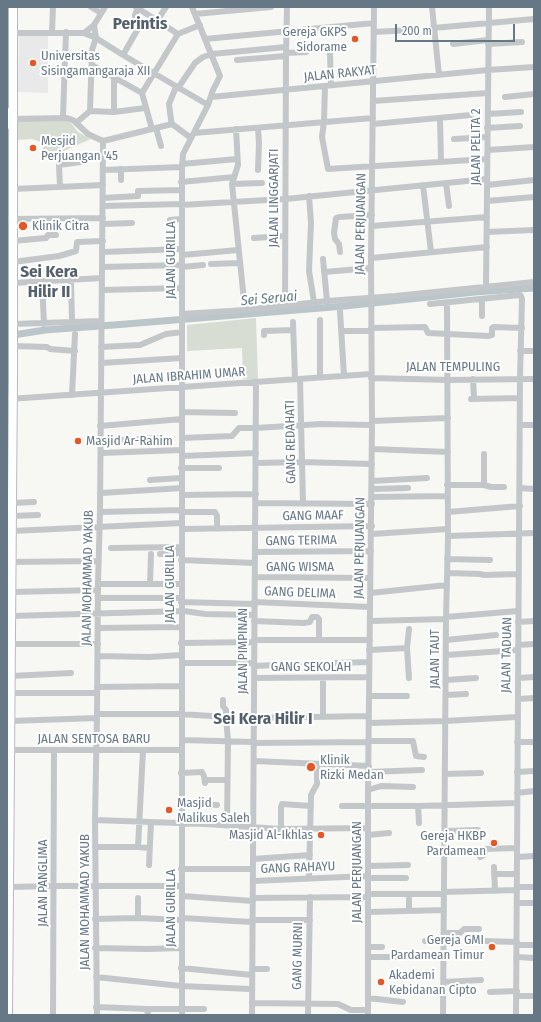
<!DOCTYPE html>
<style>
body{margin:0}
#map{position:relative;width:541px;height:1022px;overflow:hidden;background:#f7f8f4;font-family:"Fira Sans Condensed",sans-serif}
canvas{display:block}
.frame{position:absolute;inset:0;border:8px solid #667786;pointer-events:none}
.scale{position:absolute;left:395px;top:24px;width:120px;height:18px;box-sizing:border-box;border:2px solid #667786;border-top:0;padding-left:5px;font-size:12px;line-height:14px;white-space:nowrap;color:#667786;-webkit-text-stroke:3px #fff;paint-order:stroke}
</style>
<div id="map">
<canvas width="541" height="1022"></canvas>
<div class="frame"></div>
<div class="scale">200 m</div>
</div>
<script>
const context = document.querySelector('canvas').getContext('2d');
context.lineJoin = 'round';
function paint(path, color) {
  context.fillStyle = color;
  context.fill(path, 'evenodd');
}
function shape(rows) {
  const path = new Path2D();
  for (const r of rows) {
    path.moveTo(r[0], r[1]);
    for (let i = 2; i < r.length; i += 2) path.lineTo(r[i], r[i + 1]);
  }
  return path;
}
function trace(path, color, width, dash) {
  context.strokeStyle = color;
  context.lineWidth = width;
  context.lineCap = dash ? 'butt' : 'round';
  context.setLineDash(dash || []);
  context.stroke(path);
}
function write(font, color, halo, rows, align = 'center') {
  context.font = font + ' "Fira Sans Condensed",sans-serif';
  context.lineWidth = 4;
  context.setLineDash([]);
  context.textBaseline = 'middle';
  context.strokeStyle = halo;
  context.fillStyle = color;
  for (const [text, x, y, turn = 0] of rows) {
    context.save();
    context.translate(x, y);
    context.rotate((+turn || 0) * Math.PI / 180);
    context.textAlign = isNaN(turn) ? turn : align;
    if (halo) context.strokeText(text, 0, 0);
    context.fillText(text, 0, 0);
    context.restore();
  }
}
paint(shape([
 [19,34,48,34,48,93,18,92]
]), '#e8e9e8');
paint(shape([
 [68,119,78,132,91,139,41,161,44,143,32,139,17,140,16,121],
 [256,318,258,379,243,379,242,348,187,351,187,325]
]), '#d7ddd3');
trace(shape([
 [7,336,45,330,114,325,345,306,475,292,534,288]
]), '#bbc6ca', 7);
const major = shape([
 [7,112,10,119,10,125],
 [8,1015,13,376,13,7]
]);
trace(major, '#b6babe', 10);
trace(shape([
 [91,7,101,13],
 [136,7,178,34],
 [138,7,135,15,135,21,139,27,146,28,152,27,155,24,166,7],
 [432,7,439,75],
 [195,14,271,7],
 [433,28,534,19],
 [52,32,53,7],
 [374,32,411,30],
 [13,33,84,33,96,38,123,55,208,105],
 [84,33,94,25,105,7],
 [205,39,374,23],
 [453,44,488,40],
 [488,44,522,42],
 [286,53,306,52],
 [330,54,331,85],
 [123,55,139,27],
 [237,60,286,56],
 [92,65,142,93],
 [325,86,324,122,322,137,328,169,487,159],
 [176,87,169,104,171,120,172,124,191,138],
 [178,88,195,63,203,57,212,54,286,47],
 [211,97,488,70,534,67],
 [505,97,534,94],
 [373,101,488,93],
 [90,111,114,112,145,108],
 [114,112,114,78],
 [488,114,521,112],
 [63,117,66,32],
 [440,118,441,161],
 [10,119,67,118,73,120,88,134,103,141,172,124],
 [76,123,90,111,92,50,96,38,94,25],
 [373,124,471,115],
 [156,128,161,146],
 [487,128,520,126],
 [152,129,142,93,178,34,200,25],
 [236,129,238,165,232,184,245,310],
 [194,133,373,118],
 [454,139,487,137],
 [488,150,534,147],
 [182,164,237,159],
 [121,169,121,180],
 [103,170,182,167],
 [258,170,259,143,258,128],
 [181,182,234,177],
 [446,183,449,206],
 [232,184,262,183],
 [423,185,431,252],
 [487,185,534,180],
 [60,187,59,165,81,162],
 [13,189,103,185],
 [309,196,311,223,309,271,314,302],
 [103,198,138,196,138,191,181,190],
 [487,201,534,197],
 [181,205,285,199,487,179],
 [103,206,181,204],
 [11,219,103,218],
 [170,220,181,219],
 [103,224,132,223],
 [372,226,487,217],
 [487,232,534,230],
 [254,238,285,236],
 [13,241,46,238,48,235,56,235],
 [103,252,182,249],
 [340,252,339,244,335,239,334,233,336,218,339,217,372,215],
 [182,255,238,250],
 [371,258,487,247],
 [323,259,327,301],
 [13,262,59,256,76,251,77,242,103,241],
 [211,264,240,263],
 [102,267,182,265],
 [182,267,203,265],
 [324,272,371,268],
 [71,280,72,321],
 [42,281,44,324],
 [13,283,102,278],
 [486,286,489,7],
 [102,290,182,288],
 [482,300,482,316],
 [430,304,520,295,521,296,522,299,520,378,516,1015],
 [285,305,286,56,287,7],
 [340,311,344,376],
 [182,314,245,310,327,301,395,296,534,282],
 [293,322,295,379],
 [13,324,101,321],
 [371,328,425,327,428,333,488,336,492,335,492,328,494,327,522,328],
 [342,331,371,331],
 [264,335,264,331,293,330],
 [13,346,47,347,50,349,75,351],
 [101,347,140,345,166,334,182,332],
 [520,351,534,351],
 [101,363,182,358],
 [320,377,320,320],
 [371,378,448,380,534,379],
 [300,379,303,504],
 [473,379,474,397],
 [72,395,75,334],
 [9,399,371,374],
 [471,399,520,398],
 [182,412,235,413],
 [372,421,448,418],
 [520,425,534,425],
 [100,426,182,419],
 [182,438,232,436,239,428,256,428,321,424,372,425],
 [101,441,160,438],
 [372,449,448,452],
 [101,453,182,450],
 [484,454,484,485],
 [182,456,256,453],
 [256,463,302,462,372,464],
 [181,468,219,468],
 [150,480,181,478],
 [372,481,427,478],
 [447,485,484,485,491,487,504,487],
 [520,488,534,489],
 [372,489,408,488],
 [101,493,182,488],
 [182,495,256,494],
 [372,497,447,496],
 [12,503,34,502],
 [256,503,372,504],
 [100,512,181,510],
 [181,512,215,512,217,516,217,529],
 [448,512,520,506],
 [12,516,38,515],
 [182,529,372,526],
 [12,531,182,523],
 [372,534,448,529],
 [448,536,534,533],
 [111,548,181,547],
 [255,552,371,551],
 [160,554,181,553],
 [447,559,490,560],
 [181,560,255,563],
 [12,562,98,561],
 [447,573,480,574,484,575,519,574],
 [255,577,370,578],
 [98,584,181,584],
 [150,584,151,554],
 [12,592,98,590],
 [370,593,447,585],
 [98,598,181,598],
 [181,602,254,604],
 [254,602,370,607],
 [11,616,184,611,205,614,254,615],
 [446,617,518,611],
 [254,621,304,623,310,622,312,617,317,617,319,619,319,640],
 [370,621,446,619],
 [518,622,534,621],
 [98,628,181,627],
 [254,640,370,640],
 [446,640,496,635],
 [181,643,254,642],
 [11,644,98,644],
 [518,645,534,644],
 [407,648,409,629],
 [369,650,407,648,409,678],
 [446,655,518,650],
 [98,656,149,657,182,655],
 [182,663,254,663],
 [334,663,369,662],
 [254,666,299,664],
 [11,676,71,673],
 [254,678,369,677],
 [323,678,323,716],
 [518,678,534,677],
 [446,680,476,678],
 [97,687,181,686],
 [7,693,97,693],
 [446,695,466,694],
 [369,696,407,696],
 [518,699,534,698],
 [223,700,223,706,226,710,226,717],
 [97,714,181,714,226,717,228,741,227,825],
 [254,718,369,716],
 [10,721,97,718],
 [369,723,445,721,517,717],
 [182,740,253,742],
 [369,741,413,741,416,756,424,757],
 [517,742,534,742],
 [253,743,369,742],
 [7,750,181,750],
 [143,750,138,847,149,848],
 [254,761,369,766],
 [369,772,422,770],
 [517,772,534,771],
 [181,773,202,772,204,776,205,783],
 [445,774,481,773],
 [205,780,227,780],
 [368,790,381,786,413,787],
 [517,793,534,791],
 [181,802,217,805],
 [342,806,418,806,517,803],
 [418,806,419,823],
 [95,820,205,824,281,829,368,828],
 [281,829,281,807,282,804,311,806],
 [445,831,478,830],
 [368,835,389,833],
 [95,847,138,847],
 [480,857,484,855,485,849,517,848],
 [517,857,534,856],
 [253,859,310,855],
 [149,865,151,822],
 [368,866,408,865],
 [494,867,495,891],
 [181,869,253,869],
 [494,874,517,874],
 [309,878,311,795,317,784,317,764],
 [368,878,406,878],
 [253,881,368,876],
 [9,887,54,886,182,886],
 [517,887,534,887],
 [444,892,517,890],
 [368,894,444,894],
 [182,896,253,901],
 [253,898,368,897],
 [517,903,534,903],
 [409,911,409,899],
 [368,912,444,910],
 [138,918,182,920],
 [182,918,252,922],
 [95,919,138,918,138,898],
 [252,920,310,920],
 [444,933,460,933,464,929,479,929],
 [425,941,444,941],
 [483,941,517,942],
 [517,945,534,945],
 [368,947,382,947],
 [95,948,148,949,182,948],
 [368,957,409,957],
 [517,957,534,958],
 [181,968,252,975],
 [252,969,267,969],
 [96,977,181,986,251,989],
 [444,982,481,980],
 [490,992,517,991],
 [517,996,534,996],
 [368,998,403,1002],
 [252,1003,338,1004,351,1010,368,1010],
 [96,1007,147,1009,148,1015],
 [147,1009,204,1009],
 [53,1015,54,750],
 [97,1015,95,820,97,714,98,584,100,512,103,141],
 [182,1015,182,167,183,154,208,105,213,90,220,76,192,7],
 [252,1015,256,382],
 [308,1015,310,897],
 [368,1015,368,790,372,425,371,258,374,7],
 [443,1015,446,619,448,536,447,303]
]), '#c3c7ca', 6);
trace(major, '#fff', 8);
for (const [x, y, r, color] of [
 [355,39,4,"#e65726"],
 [33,63,4,"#e65726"],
 [33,148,4,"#e65726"],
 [23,226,5,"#e65726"],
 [78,441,4,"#e65726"],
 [311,767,5,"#e65726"],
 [169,810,4,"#e65726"],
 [321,835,4,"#e65726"],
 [494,843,4,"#e65726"],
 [492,947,4,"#e65726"],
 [381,982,4,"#e65726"]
]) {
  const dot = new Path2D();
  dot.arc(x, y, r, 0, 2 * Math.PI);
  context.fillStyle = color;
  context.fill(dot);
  trace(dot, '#fff', 1.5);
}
write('13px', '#667786', '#fff', [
 ["Gereja GKPS",347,32,"right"],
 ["Sidorame",347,47,"right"],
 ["Universitas",41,56],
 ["Sisingamangaraja XII",41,71],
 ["Mesjid",41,141],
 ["Perjuangan '45",41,156],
 ["Klinik Citra",32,226],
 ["Masjid Ar-Rahim",86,441],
 ["Klinik",320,760],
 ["Rizki Medan",320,775],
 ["Masjid",177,803],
 ["Malikus Saleh",177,818],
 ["Masjid Al-Ikhlas",313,835,"right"],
 ["Gereja HKBP",486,836,"right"],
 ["Pardamean",486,851,"right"],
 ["Gereja GMI",484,940,"right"],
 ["Pardamean Timur",484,955,"right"],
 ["Akademi",389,975],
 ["Kebidanan Cipto",389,990]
], 'left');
write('13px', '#667786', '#fff', [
 ["JALAN RAKYAT",340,74,-6],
 ["JALAN PELITA 2",476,147,-90],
 ["JALAN LINGGARJATI",274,198,-90],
 ["JALAN PERJUANGAN",361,224,-89],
 ["JALAN GURILLA",171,260,-90],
 ["JALAN TEMPULING",453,367],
 ["JALAN IBRAHIM UMAR",189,376,-4],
 ["GANG REDAHATI",291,442,-91],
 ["GANG MAAF",313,516,-1],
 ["GANG TERIMA",301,541,-1],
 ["JALAN PERJUANGAN",360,548,-89],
 ["GANG WISMA",300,567],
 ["JALAN MOHAMMAD YAKUB",88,578,-89],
 ["JALAN GURILLA",170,584,-90],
 ["GANG DELIMA",300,593,2],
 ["JALAN PIMPINAN",243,651,-90],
 ["JALAN TADUAN",507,655,-89],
 ["JALAN TAUT",435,659,-90],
 ["GANG SEKOLAH",311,667],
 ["JALAN SENTOSA BARU",94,739],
 ["GANG RAHAYU",298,868,-2],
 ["JALAN PERJUANGAN",357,872,-90],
 ["JALAN PANGLIMA",43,883,-90],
 ["JALAN MOHAMMAD YAKUB",85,902,-90],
 ["JALAN GURILLA",171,908,-90],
 ["GANG MURNI",298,956,-89]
]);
write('italic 14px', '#627882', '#fff', [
 ["Sei Seruai",269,299,-5]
]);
write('bold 17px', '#54606b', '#fff', [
 ["Perintis",140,24],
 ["Sei Kera",49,272],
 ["Hilir II",49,292],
 ["Sei Kera Hilir I",263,719]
]);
</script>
